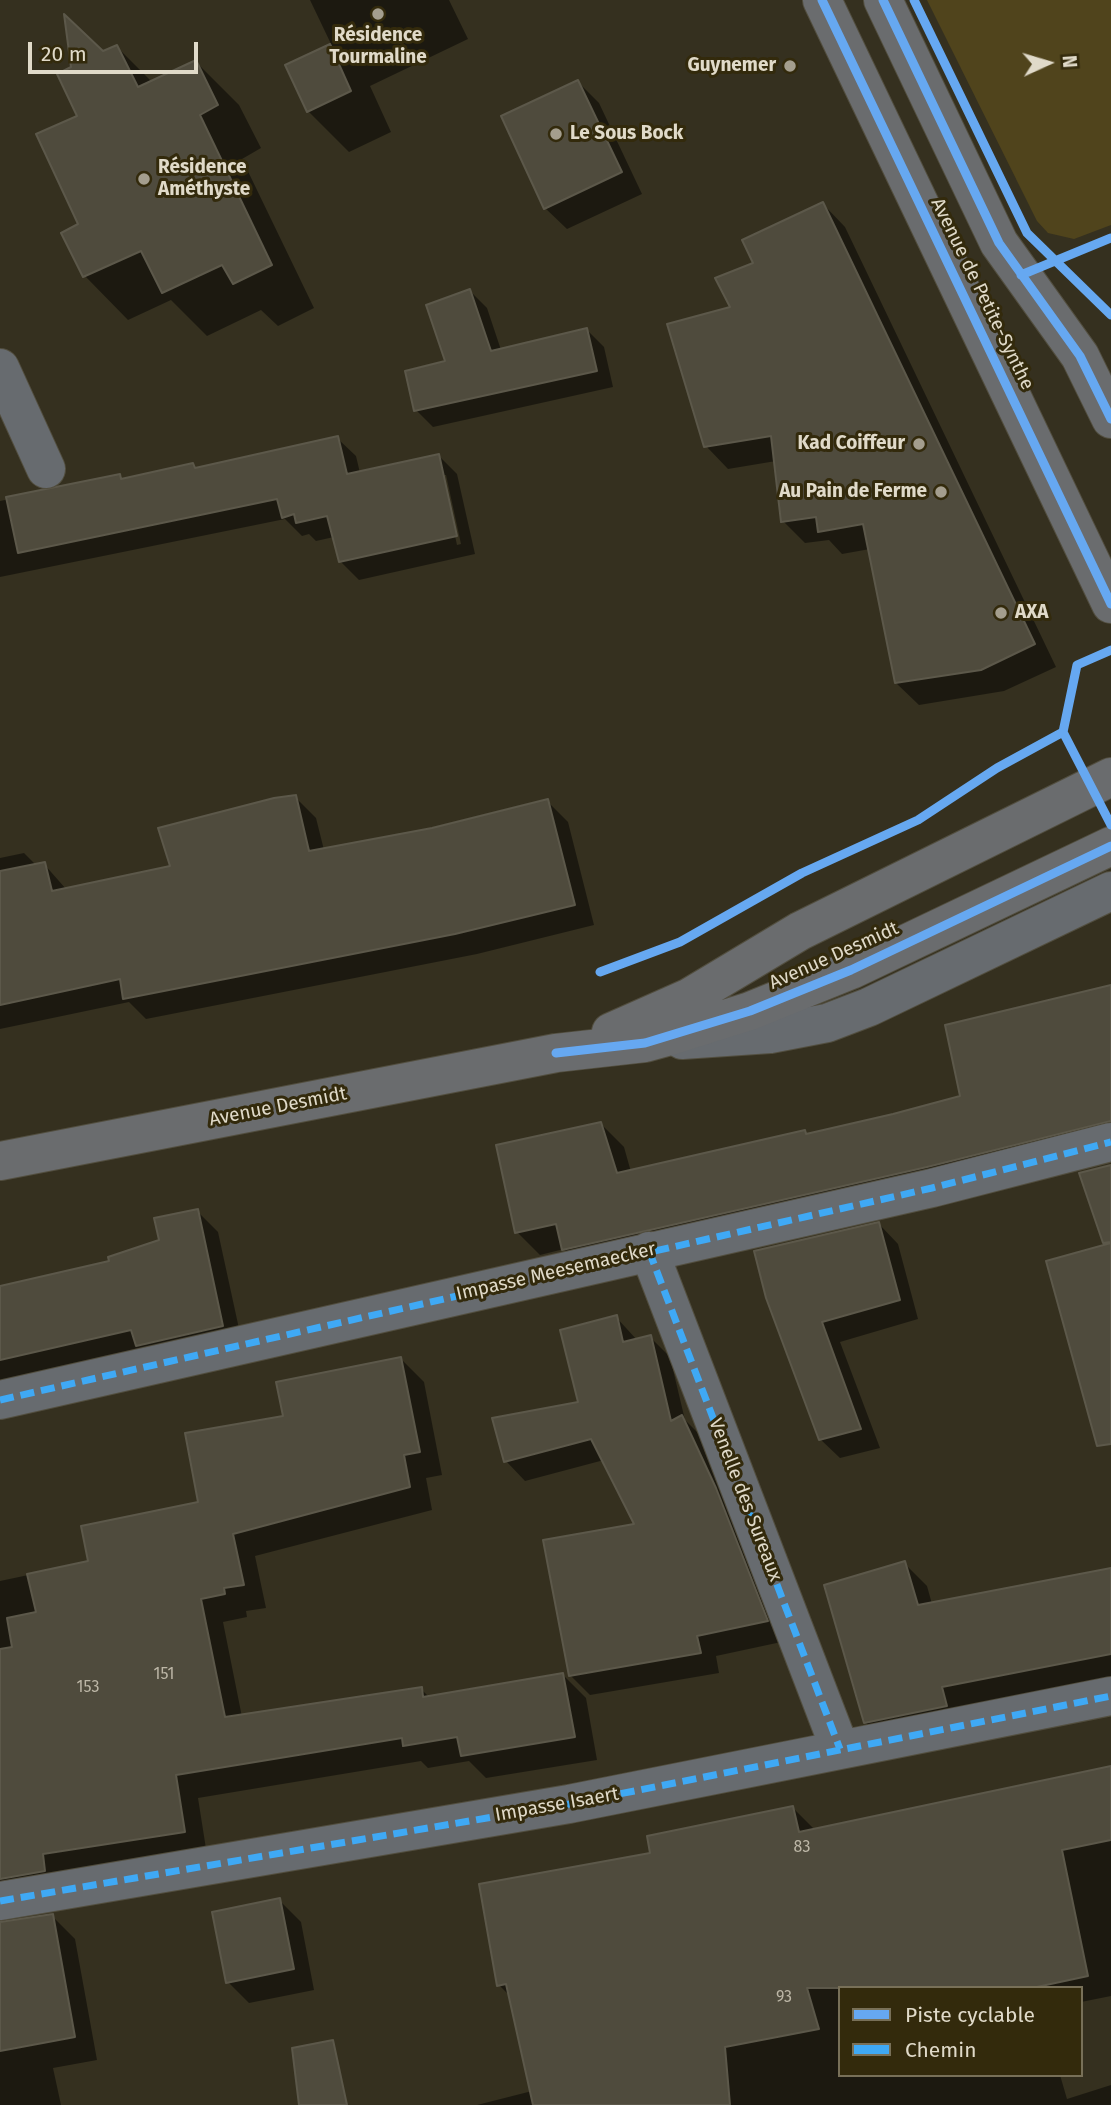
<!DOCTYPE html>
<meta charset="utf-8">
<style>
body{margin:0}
#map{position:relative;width:1111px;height:2105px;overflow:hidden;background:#35301f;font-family:"Fira Sans",sans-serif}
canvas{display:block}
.legend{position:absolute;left:838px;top:1986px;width:245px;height:91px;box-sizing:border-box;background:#332a0c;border:2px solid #787058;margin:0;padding:9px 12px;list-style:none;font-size:21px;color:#e0dac9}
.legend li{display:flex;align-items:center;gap:14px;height:35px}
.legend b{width:35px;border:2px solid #787058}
.north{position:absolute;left:1013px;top:28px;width:70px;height:70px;-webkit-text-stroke:5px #332a0c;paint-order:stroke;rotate:86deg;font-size:19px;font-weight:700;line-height:28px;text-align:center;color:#e0dac9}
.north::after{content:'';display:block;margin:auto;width:24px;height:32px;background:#e0dac9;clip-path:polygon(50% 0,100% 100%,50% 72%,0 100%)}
.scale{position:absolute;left:28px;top:42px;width:170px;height:32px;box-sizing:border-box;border:4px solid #e0dac9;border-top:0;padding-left:9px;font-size:21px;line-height:24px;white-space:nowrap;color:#e0dac9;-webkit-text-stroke:5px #332a0c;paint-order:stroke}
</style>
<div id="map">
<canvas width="1111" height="2105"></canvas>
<ul class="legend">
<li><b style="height:9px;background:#66a8f1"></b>Piste cyclable</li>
<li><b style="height:9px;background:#3fa9f5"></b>Chemin</li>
</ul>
<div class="north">N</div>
<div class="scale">20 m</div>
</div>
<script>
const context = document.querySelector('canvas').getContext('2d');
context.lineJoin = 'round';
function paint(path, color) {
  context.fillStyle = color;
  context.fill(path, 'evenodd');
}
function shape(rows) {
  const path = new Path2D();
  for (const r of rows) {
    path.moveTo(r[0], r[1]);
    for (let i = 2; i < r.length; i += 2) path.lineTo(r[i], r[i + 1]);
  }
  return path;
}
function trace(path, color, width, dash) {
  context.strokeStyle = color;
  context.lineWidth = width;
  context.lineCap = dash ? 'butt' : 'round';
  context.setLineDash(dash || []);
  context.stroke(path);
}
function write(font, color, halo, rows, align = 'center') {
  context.font = font + ' "Fira Sans",sans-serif';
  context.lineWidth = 6;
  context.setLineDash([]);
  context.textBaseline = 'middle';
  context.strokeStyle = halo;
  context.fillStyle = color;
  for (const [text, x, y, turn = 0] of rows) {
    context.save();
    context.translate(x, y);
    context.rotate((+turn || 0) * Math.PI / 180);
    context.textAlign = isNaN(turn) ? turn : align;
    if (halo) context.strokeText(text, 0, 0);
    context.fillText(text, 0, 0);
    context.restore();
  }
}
paint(shape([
 [927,0,1111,0,1111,225,1074,239,1048,233,1037,221]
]), '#50441c');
paint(shape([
 [310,0,449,0,468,39,370,86,391,132,349,152,308,111,288,66,332,46],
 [117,47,152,82,196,62,239,105,261,148,242,159,314,308,278,326,261,310,207,336,171,300,128,320,85,276,79,117,103,53],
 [578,82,599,103,642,194,567,229,545,208],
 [823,204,845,227,1056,667,1004,691,919,705,896,683,870,549,842,554,829,540,805,543,783,521,776,461,728,469,706,446,732,308,756,264],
 [470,291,487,308,501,350,587,330,604,347,613,387,433,427,416,410,448,363],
 [337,438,356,456,360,473,439,456,457,474,475,554,359,580,340,561,334,537,316,541,309,534,302,536,285,519,0,577,0,501,119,476,123,480,193,465,197,470],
 [442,475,446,475,461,544,457,545],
 [295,797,316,818,324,850,433,829,547,801,568,822,594,925,477,954,146,1019,129,1002,0,1029,0,858,24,853,37,866,44,864,66,889,173,867],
 [1111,987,1111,1150,586,1272,564,1249,540,1255,517,1232,601,1124,624,1147,631,1172,804,1132,808,1135,962,1097],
 [197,1211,218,1232,243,1347,0,1385,0,1288,112,1262,161,1241],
 [879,1224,898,1244,918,1319,840,1342,880,1448,840,1458,820,1439,768,1297],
 [616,1317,637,1340,650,1337,670,1357,685,1420,701,1436,786,1641,716,1656,719,1673,590,1695,570,1675,637,1525,604,1460,525,1481,506,1461,580,1404],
 [401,1359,424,1382,442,1475,426,1478,432,1510,255,1556,266,1608,246,1611,247,1617,223,1622,242,1717,421,1689,430,1698,563,1675,586,1698,597,1760,486,1778,469,1761,428,1768,421,1761,198,1798,207,1855,2,1916,1,1924,52,1916,75,1939,97,2060,53,2068,61,2105,0,2105,0,1581,90,1562,200,1503,285,1417],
 [904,1563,927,1586,932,1604,1111,1568,1111,1681,888,1745,865,1722],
 [1111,1768,1111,1996,1081,2002,1081,1988,840,1988,840,2075,1060,2075,1067,2099,1111,2085,1111,2105,477,2105,532,2091,511,1997,499,1985,652,1854,793,1808,814,1829],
 [279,1900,301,1922,314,1990,249,2003,228,1982]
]), '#0007');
const building = shape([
 [64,14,103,51,117,45,138,87,196,60,218,105,200,115,272,265,233,284,222,265,162,293,141,251,83,277,61,233,78,224,36,134,77,116,57,74,71,67,64,14],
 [330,44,351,91,307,112,285,65,330,44],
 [578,80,622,172,544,209,501,116,578,80],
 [823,202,1035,644,981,670,895,683,863,524,818,532,816,517,781,522,771,436,704,447,667,324,730,307,715,278,753,263,742,240,823,202],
 [470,289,491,351,587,328,597,371,414,411,405,371,445,361,426,305,470,289],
 [338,436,347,474,439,454,457,536,339,562,327,516,296,523,294,514,282,518,277,499,18,553,6,497,120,474,121,479,193,463,195,468,338,436],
 [296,795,309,851,432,828,548,799,575,905,455,934,123,999,120,979,0,1005,0,871,45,862,52,891,170,866,158,828,274,798,296,795],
 [1111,985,1111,1121,927,1167,562,1250,556,1224,515,1233,496,1145,601,1122,617,1173,805,1130,806,1134,893,1114,960,1096,945,1025,1111,985],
 [1111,1165,1111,1242,1103,1243,1079,1173,1111,1165],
 [198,1209,223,1326,136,1346,131,1330,0,1360,0,1286,109,1261,108,1257,159,1240,154,1218,198,1209],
 [879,1222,900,1300,822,1322,861,1429,819,1440,766,1298,754,1251,879,1222],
 [1111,1243,1111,1444,1097,1446,1046,1261,1111,1243],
 [617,1315,623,1342,651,1335,671,1421,682,1415,716,1488,768,1621,697,1636,701,1653,569,1676,543,1540,634,1524,591,1439,504,1462,492,1418,578,1402,560,1330,617,1315],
 [401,1357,420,1452,404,1455,410,1487,233,1534,244,1585,224,1588,225,1594,201,1599,225,1717,422,1687,423,1697,563,1673,575,1737,461,1756,457,1737,403,1746,402,1738,176,1775,185,1832,43,1854,45,1871,0,1879,0,1649,12,1647,7,1618,36,1612,27,1574,88,1561,81,1526,198,1502,185,1433,283,1416,276,1382,401,1357],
 [905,1561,918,1605,1111,1568,1111,1654,942,1687,947,1706,864,1723,824,1585,905,1561],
 [1111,1766,1111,1840,1062,1850,1088,1976,1032,1988,807,1988,819,2029,725,2047,730,2105,533,2105,506,1984,497,1986,479,1884,650,1853,647,1836,793,1806,799,1832,1111,1766],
 [280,1898,294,1969,226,1983,212,1912,280,1898],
 [53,1914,75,2037,0,2051,0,1922,53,1914],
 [333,2040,347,2105,299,2105,292,2048,333,2040]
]);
paint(building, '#4f4b3d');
trace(building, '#5c584a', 2);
const minor = shape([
 [0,368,46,469],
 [649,1251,840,1749],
 [0,1400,932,1188,1111,1142],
 [0,1901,569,1804,1111,1696]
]);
const tertiary = shape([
 [682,1040,770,1034,827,1023,869,1007,1111,891]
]);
const secondary = shape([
 [822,0,1111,604],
 [883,0,999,243,1080,356,1111,419],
 [611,1032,690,997,800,931,1111,777],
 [0,1161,556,1053,645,1043,674,1035,750,1011,851,970,1111,846]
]);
trace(minor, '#524e3f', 40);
trace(tertiary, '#524e3f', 40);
trace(secondary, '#524e3f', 40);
trace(minor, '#676b6f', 38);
trace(tertiary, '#676b6f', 38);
trace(secondary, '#6a6c6e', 38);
trace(shape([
 [649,1251,840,1749],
 [0,1400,932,1188,1111,1142],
 [0,1901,569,1804,1111,1696]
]), '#3fa9f5', 7, [14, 7]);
trace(shape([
 [822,0,1111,604],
 [883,0,999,243,1080,356,1111,419],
 [914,0,1027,233,1111,315],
 [1021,275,1111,238],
 [1063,732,1111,825],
 [600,972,680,942,802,873,918,820,997,768,1063,732,1077,665,1111,650],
 [556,1053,645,1043,750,1011,851,970,1111,846]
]), '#66a8f1', 9);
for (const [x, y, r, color] of [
 [378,14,7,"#a49e8e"],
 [790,66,7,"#a49e8e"],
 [556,134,7,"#a49e8e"],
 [144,179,7,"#a49e8e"],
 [919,444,7,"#a49e8e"],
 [941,492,7,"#a49e8e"],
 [1001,613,7,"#a49e8e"]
]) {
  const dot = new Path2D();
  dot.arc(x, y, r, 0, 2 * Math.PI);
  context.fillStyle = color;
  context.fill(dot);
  trace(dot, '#332a0c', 2.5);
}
write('16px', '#bcb6a6', null, [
 ["151",164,1675],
 ["153",88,1688],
 ["83",802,1848],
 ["93",784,1998]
]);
write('bold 19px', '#e0dac9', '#332a0c', [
 ["Résidence",378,36,"center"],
 ["Tourmaline",378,58,"center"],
 ["Guynemer",776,66],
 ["Le Sous Bock",570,134,"left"],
 ["Résidence",158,168,"left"],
 ["Améthyste",158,190,"left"],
 ["Kad Coiffeur",905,444],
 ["Au Pain de Ferme",927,492],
 ["AXA",1015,613,"left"]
], 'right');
write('19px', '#e0dac9', '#332a0c', [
 ["Avenue de Petite-Synthe",982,294,64],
 ["Avenue Desmidt",834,956,-24],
 ["Avenue Desmidt",278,1107,-11],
 ["Impasse Meesemaecker",556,1272,-13],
 ["Venelle des Sureaux",745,1500,69],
 ["Impasse Isaert",557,1805,-10]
]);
</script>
